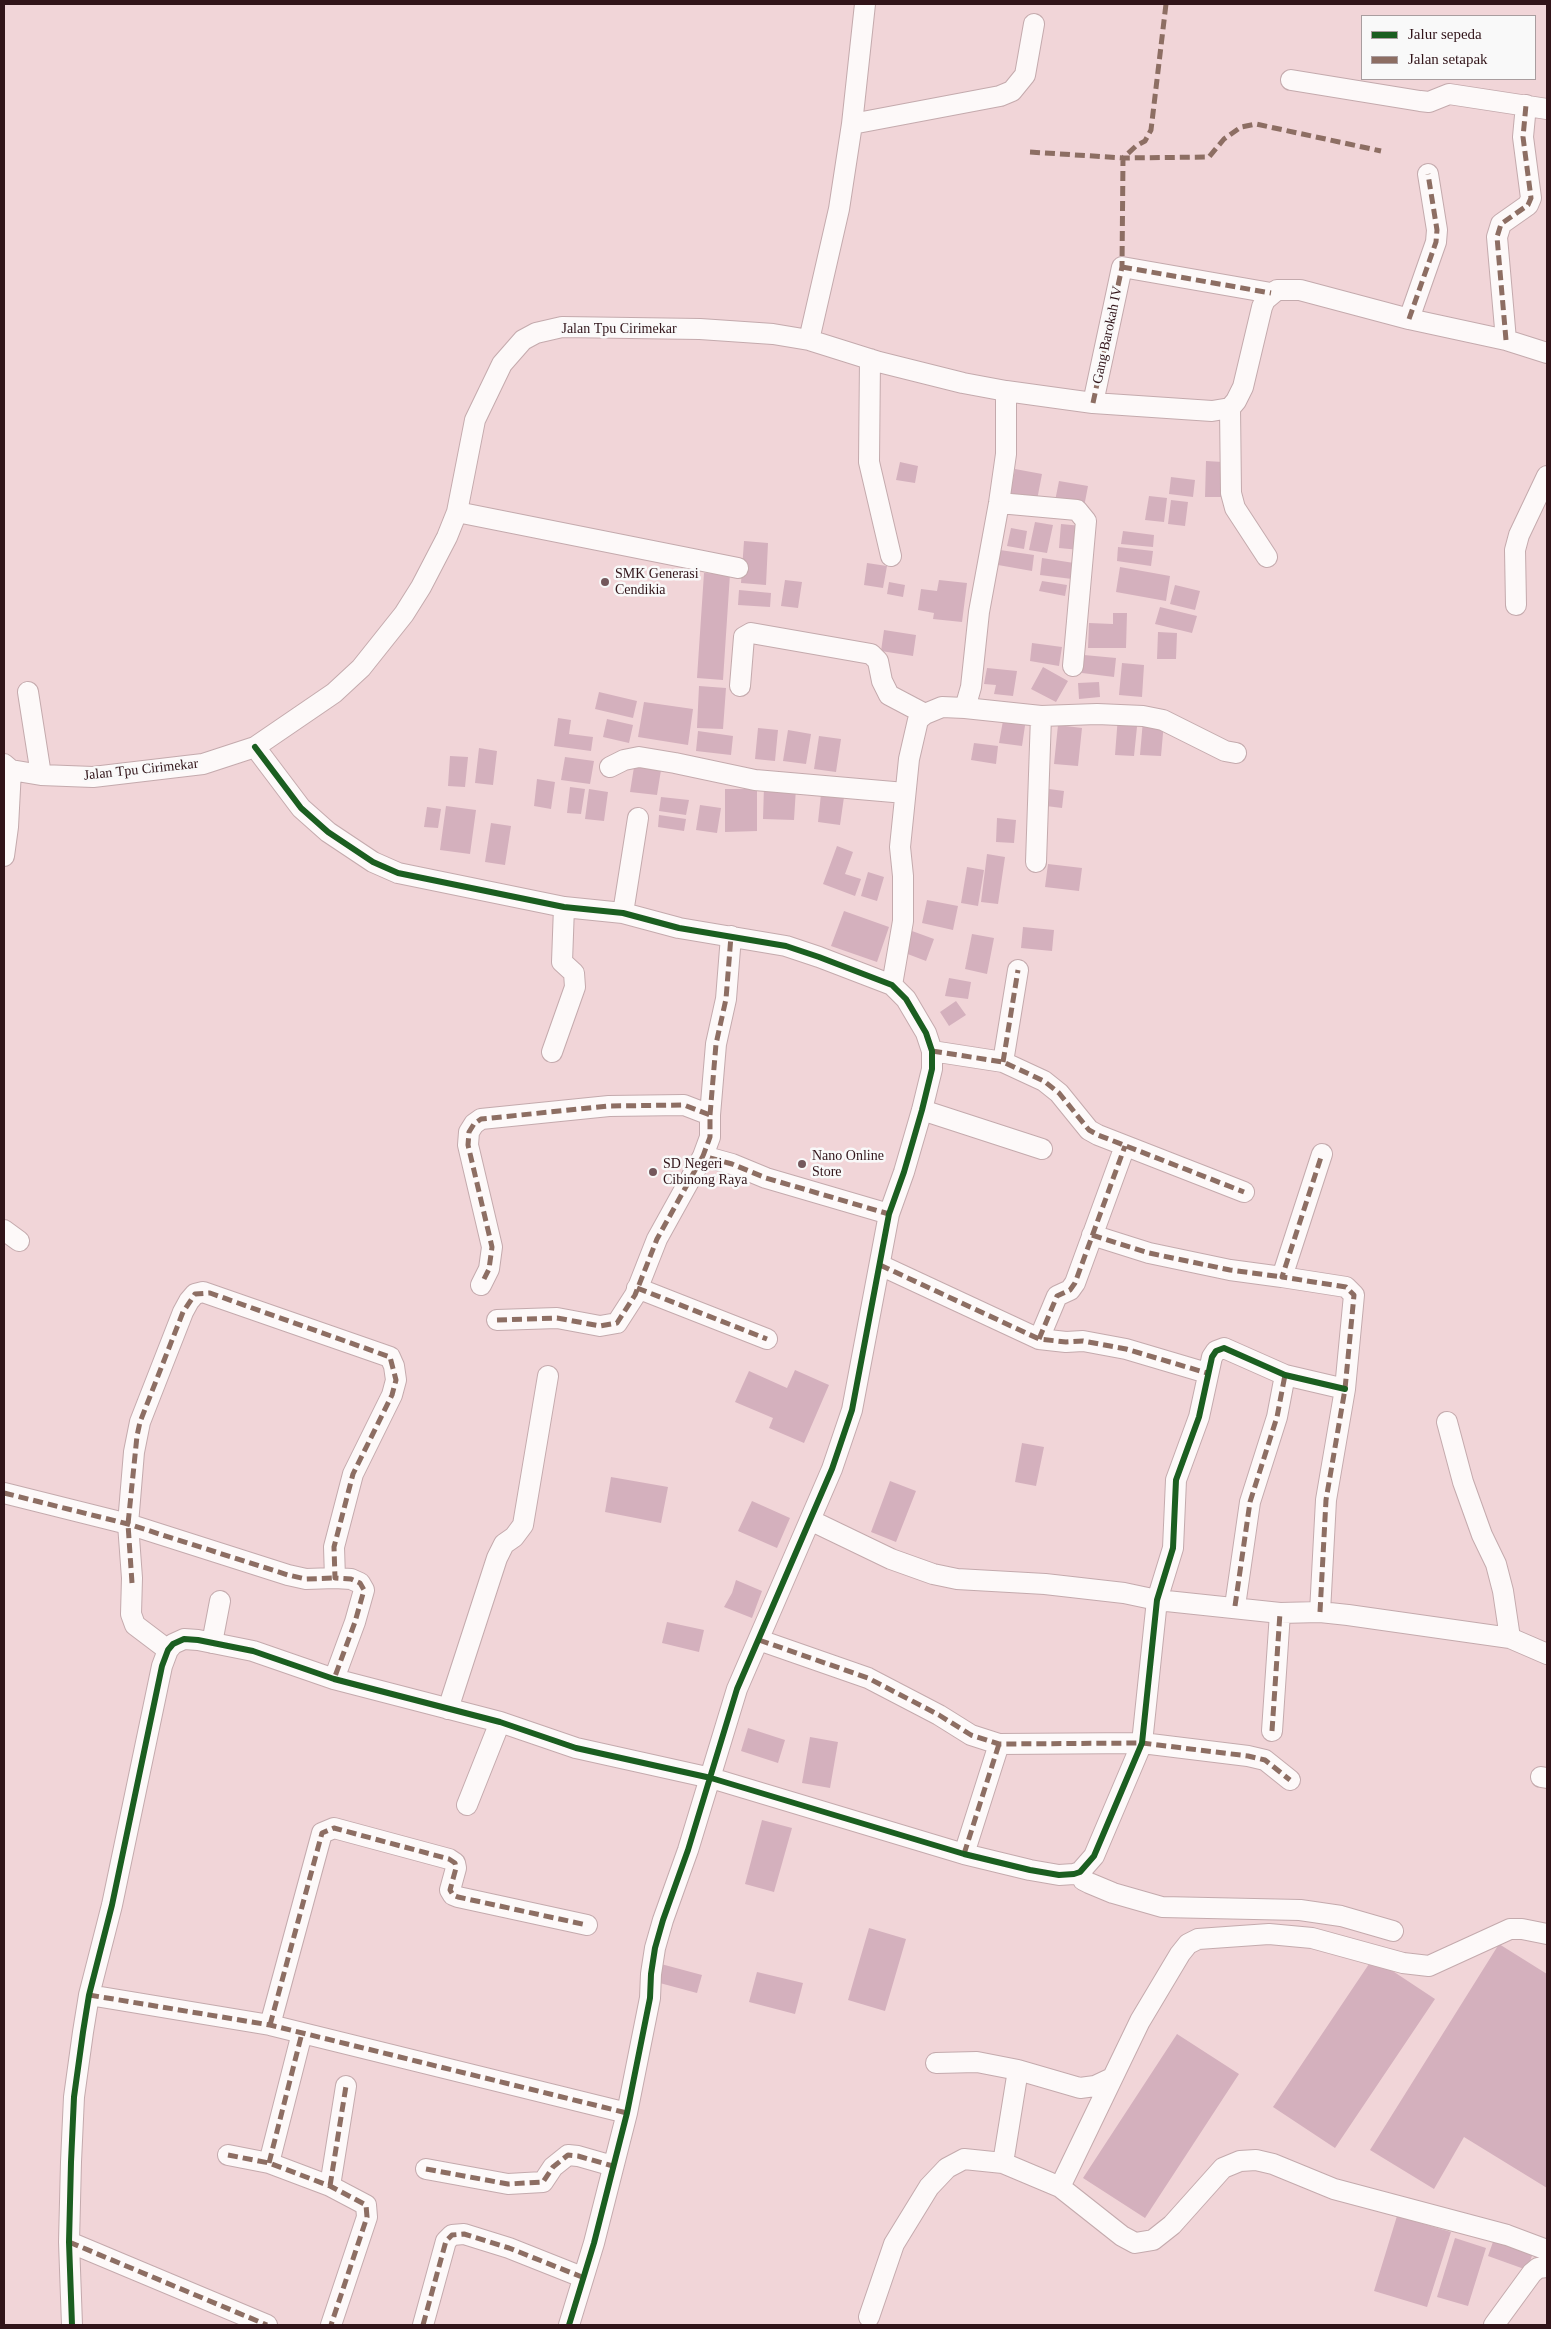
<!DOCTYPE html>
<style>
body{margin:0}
#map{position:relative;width:1551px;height:2329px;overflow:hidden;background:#f1d5d8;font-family:"Times New Roman",serif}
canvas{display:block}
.frame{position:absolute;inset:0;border:5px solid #311419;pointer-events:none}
.legend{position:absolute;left:1361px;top:15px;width:175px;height:65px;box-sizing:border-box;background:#f9f9f9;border:1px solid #a99d9f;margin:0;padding:6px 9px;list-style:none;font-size:15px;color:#311419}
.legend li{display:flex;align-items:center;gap:10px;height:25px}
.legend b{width:25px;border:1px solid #a99d9f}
</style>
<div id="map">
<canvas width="1551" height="2329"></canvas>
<div class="frame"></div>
<ul class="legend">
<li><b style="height:6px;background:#1b5e20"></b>Jalur sepeda</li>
<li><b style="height:6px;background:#8d6e63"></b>Jalan setapak</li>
</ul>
</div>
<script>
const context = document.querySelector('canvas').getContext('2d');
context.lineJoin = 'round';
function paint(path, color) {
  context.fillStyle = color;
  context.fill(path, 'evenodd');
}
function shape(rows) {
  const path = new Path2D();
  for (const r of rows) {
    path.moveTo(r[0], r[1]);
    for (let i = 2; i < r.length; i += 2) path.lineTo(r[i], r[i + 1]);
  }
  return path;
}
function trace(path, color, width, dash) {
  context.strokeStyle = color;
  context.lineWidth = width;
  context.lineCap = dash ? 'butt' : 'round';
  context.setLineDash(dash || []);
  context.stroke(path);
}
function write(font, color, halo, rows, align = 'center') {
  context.font = font + ' "Times New Roman",serif';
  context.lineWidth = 5;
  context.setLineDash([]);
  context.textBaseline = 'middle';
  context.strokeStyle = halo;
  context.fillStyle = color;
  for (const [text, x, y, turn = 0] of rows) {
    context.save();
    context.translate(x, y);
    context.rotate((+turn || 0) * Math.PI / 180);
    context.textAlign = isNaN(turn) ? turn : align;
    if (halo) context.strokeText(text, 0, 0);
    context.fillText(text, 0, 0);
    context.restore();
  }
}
paint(shape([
 [1206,461,1223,462,1222,497,1205,497],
 [900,462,918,466,915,483,896,480],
 [1015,469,1042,474,1037,500,1010,496],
 [1171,477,1195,480,1193,497,1169,494],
 [1059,481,1088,486,1084,507,1055,501],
 [1149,496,1167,498,1164,522,1145,520],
 [1171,500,1188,502,1185,526,1168,524],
 [1035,522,1053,525,1047,553,1029,550],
 [1061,524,1082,526,1080,550,1059,548],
 [1011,528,1027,531,1024,549,1007,546],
 [1123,531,1154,535,1153,547,1121,544],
 [744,541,768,543,766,585,741,583],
 [1118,547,1153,551,1151,566,1117,561],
 [1000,550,1034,555,1032,571,998,565],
 [1042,558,1074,563,1072,579,1040,575],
 [867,563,887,566,883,588,864,585],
 [1120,567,1170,576,1166,601,1116,592],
 [704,573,730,574,723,680,697,678],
 [785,580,802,582,798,608,781,606],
 [939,580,967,583,962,622,933,619,934,613,918,610,921,589,937,591],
 [1042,581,1067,585,1065,596,1039,591],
 [889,582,905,585,903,597,887,594],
 [1175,585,1200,591,1195,610,1170,604],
 [739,590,771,593,770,607,738,605],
 [1160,607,1197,616,1192,633,1155,624],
 [1113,613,1127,613,1126,648,1088,648,1089,623,1113,624],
 [884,630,916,635,913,656,881,651],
 [1158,632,1177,633,1176,659,1157,659],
 [1032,643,1062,647,1059,666,1030,661],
 [1084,655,1116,658,1114,677,1082,673],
 [1122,663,1144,665,1142,697,1119,695],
 [1043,667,1068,681,1056,702,1031,689],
 [987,668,1017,671,1013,696,994,694,996,685,984,684],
 [1099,682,1100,697,1079,699,1078,683],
 [699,686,726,688,723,729,697,728],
 [599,692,637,701,633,718,595,709],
 [644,702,693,709,688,745,638,737],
 [1004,715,1026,719,1022,746,999,743],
 [1118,716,1138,717,1134,756,1115,755],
 [558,718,571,720,569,734,593,737,591,751,554,746],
 [607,719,633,725,629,743,603,737],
 [1143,720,1164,722,1161,756,1140,755],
 [1058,725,1082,728,1078,766,1054,764],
 [758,728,778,730,775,761,755,759],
 [788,730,811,734,806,764,783,761],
 [698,731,733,736,731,755,696,751],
 [819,736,841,739,836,772,814,769],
 [974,743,998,746,996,764,971,760],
 [479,748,497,751,493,785,475,783],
 [450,756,468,757,465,787,448,786],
 [565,757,594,761,590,784,561,780],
 [634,767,661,770,657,795,630,792],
 [537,779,555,782,551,809,534,806],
 [764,786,796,788,794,820,763,819],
 [570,787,585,789,581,814,567,813],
 [589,789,608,792,604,821,585,819],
 [725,789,757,789,757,831,725,832],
 [1049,789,1064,791,1062,808,1046,806],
 [821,794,844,797,840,825,818,822],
 [661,797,689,800,686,815,659,811],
 [700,805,721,808,717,833,696,830],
 [446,806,476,810,470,854,440,850],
 [427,807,441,809,438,828,424,827],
 [659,815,686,819,684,831,658,827],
 [997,818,1016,820,1014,843,996,842],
 [491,823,511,826,505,865,485,862],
 [837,846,853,852,845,874,861,879,855,896,823,884],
 [987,854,1005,857,998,904,981,902],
 [1048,864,1082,868,1079,891,1045,887],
 [967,867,984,870,978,906,961,903],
 [868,872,884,877,877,901,861,896],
 [927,900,958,906,953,930,922,923],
 [844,911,889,927,877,962,831,946],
 [1023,927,1054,930,1052,951,1021,948],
 [912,931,934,939,926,961,905,953],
 [972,934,994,938,987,974,965,969],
 [949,978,971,982,968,999,945,996],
 [956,1001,966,1015,949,1026,940,1012],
 [795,1370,829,1385,804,1443,769,1428,773,1418,735,1402,749,1371,787,1388],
 [1022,1443,1044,1447,1036,1486,1015,1482],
 [611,1477,668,1487,661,1523,605,1512],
 [890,1481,916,1491,896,1542,871,1532],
 [752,1501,790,1518,777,1548,738,1531],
 [736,1580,762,1591,752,1618,724,1607,732,1593],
 [667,1622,704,1630,699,1652,662,1643],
 [748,1728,785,1740,778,1763,741,1751],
 [810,1737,838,1742,830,1788,802,1783],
 [762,1820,792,1828,774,1892,745,1884],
 [869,1928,906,1939,885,2011,848,2000],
 [1499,1944,1547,1974,1547,2188,1464,2137,1434,2189,1370,2150],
 [1373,1958,1435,1999,1335,2148,1273,2107],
 [661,1964,702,1975,697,1993,656,1982],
 [757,1972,803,1983,795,2014,749,2002],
 [1177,2034,1239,2074,1145,2218,1083,2178],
 [1397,2216,1451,2232,1427,2307,1374,2291],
 [1455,2238,1486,2248,1468,2306,1437,2297],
 [1494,2239,1533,2253,1527,2270,1488,2256]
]), '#d4b0bd');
const minor = shape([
 [1291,80,1420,101,1429,102,1449,94,1547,109],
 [852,124,1000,96,1012,91,1025,75,1034,24],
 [1409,319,1436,242,1437,230,1428,174],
 [809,340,839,209,852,124,865,4],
 [1506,340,1497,237,1501,224,1528,205,1531,198,1523,137,1526,105],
 [870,359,869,462,891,556],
 [1093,403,1122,267,1271,293],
 [1230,408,1231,493,1235,508,1267,557],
 [999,503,1077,510,1086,521,1073,666],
 [457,512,738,568],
 [1516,605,1515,550,1519,535,1547,476],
 [740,686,744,637,751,633,871,654,878,661,882,681,889,695,925,714],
 [28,692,41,775],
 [965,708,1041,716,1097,714,1143,716,1163,720,1225,751,1236,753],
 [255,747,301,808,328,832,373,862,398,873,564,907,623,913,679,928,786,946,819,957,892,985,906,999,926,1033,932,1051,932,1069,922,1110,904,1172,889,1214,852,1410,832,1469,737,1689,688,1850,663,1920,655,1948,651,1974,650,1998,627,2113,594,2243,569,2325],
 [4,764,11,770,41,775,93,777,203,764,255,747,334,693,361,668,404,614,421,587,447,537,457,512,475,420,502,364,523,340,536,333,562,327,700,329,773,334,809,340,879,362,963,383,1006,391,1093,403,1212,411,1230,408,1236,401,1243,387,1262,307,1265,300,1277,290,1300,290,1409,319,1506,340,1547,353],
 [610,767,624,760,639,757,675,763,755,780,905,793],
 [4,856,8,827,11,770],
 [1036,862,1041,716],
 [623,913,638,818],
 [892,985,903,921,903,876,900,847,909,759,918,720,925,714,942,707,965,708,971,687,979,612,999,503,1006,454,1006,391],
 [932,1051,1003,1062,1044,1081,1059,1093,1089,1130,1098,1135,1244,1192],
 [552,1052,575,987,574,973,562,962,564,907],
 [1003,1062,1018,970],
 [922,1110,1042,1149],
 [710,1115,716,1044,726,999,731,936],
 [4,1230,19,1241],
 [1092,1235,1149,1253,1230,1270,1282,1277],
 [880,1265,1039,1339,1066,1342,1083,1341,1126,1349,1207,1373],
 [481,1285,489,1269,492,1247,468,1145,469,1132,474,1124,481,1119,609,1106,684,1105,710,1115,710,1137,703,1156,732,1164,766,1178,889,1214],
 [637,1288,767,1339],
 [497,1320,557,1318,600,1326,617,1323,635,1295,657,1239,703,1156],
 [1039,1339,1057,1296,1070,1290,1075,1283,1125,1146],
 [1447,1422,1463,1482,1482,1535,1496,1564,1503,1591,1510,1638],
 [4,1493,128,1524,288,1575,306,1579,335,1578],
 [810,1520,891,1559,933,1574,957,1579,1045,1584,1124,1593,1157,1600,1280,1613,1320,1612,1348,1615,1510,1638,1547,1654],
 [1235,1606,1250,1502,1277,1417,1285,1375],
 [1320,1612,1326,1500,1345,1389,1354,1295,1346,1287,1282,1277,1322,1154],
 [759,1640,868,1678,939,1715,971,1735,999,1744,1142,1743,1248,1756,1265,1760,1290,1780],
 [212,1643,220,1601],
 [168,1650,135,1625,131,1614,132,1578,128,1524,134,1452,140,1422,183,1312,189,1301,195,1294,203,1292,390,1357,394,1366,396,1380,392,1395,353,1474,334,1547,335,1578,351,1579,360,1583,364,1590,355,1622,334,1679],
 [448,1709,497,1558,504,1544,514,1537,523,1525,548,1376],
 [1272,1731,1280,1613],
 [1541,1777,1547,1778],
 [467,1805,500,1722],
 [964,1854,999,1744],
 [1080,1872,1083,1880,1089,1883,1113,1893,1162,1907,1300,1910,1341,1916,1393,1931],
 [89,1995,270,2025,627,2113],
 [270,2025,322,1833,334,1828,449,1859,455,1863,456,1868,450,1890,453,1895,458,1897,587,1925],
 [936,2063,977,2062,1018,2070,1003,2163],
 [1018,2070,1080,2088,1095,2086,1112,2078],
 [228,2155,269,2163,330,2186,366,2205,367,2217,331,2325],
 [269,2163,302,2033],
 [426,2169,508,2184,543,2182,553,2167,568,2155,578,2156,613,2166],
 [330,2186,346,2086],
 [1060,2187,1140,2021,1180,1954,1188,1944,1198,1939,1269,1934,1312,1938,1403,1963,1429,1966,1510,1929,1522,1929,1547,1934],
 [69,2242,267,2325],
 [869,2317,894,2244,929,2187,947,2168,964,2159,1003,2163,1060,2187,1122,2236,1135,2243,1153,2240,1172,2225,1223,2168,1240,2161,1256,2160,1273,2164,1334,2189,1507,2235,1547,2250],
 [72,2325,69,2242,71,2162,74,2097,83,2032,89,1995,112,1905,162,1666,168,1650,173,1644,184,1639,198,1640,253,1651,334,1679,500,1722,576,1748,711,1778,964,1854,1030,1870,1059,1875,1074,1874,1080,1872,1094,1856,1142,1743,1157,1600,1173,1548,1176,1480,1199,1417,1212,1357,1216,1351,1224,1348,1285,1375,1345,1389],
 [423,2325,446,2241,452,2235,464,2234,509,2248,582,2277],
 [1494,2325,1532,2273,1538,2268,1547,2267]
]);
trace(minor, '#c4aaad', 22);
trace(minor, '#fdf9f9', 20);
trace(shape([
 [1030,152,1123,158,1209,157,1224,139,1241,127,1256,124,1381,151],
 [1122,267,1271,293],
 [1409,319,1436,242,1437,230,1428,174],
 [1506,340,1497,237,1501,224,1528,205,1531,198,1523,137,1526,105],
 [1093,403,1122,267,1123,158,1136,146,1145,141,1151,130,1166,4],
 [932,1051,1003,1062,1044,1081,1059,1093,1089,1130,1098,1135,1244,1192],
 [1003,1062,1018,970],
 [710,1115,716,1044,726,999,731,936],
 [1092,1235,1149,1253,1230,1270,1282,1277],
 [880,1265,1039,1339,1066,1342,1083,1341,1126,1349,1207,1373],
 [484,1279,489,1269,492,1247,468,1145,469,1132,474,1124,481,1119,609,1106,684,1105,710,1115,710,1137,703,1156,732,1164,766,1178,889,1214],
 [637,1288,767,1339],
 [497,1320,557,1318,600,1326,617,1323,635,1295,657,1239,703,1156],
 [1039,1339,1057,1296,1070,1290,1075,1283,1125,1146],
 [4,1493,128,1524,288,1575,306,1579,335,1578],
 [132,1583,128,1524,137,1436,140,1422,183,1312,195,1294,210,1293,390,1357,396,1380,392,1395,353,1474,334,1547,335,1578,351,1579,360,1583,364,1590,355,1622,334,1679],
 [1235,1606,1250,1502,1277,1417,1285,1375],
 [1320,1612,1326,1500,1345,1389,1354,1295,1346,1287,1282,1277,1322,1154],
 [759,1640,868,1678,939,1715,971,1735,999,1744,1142,1743,1248,1756,1265,1760,1290,1780],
 [1272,1731,1280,1613],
 [964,1854,999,1744],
 [89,1995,270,2025,627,2113],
 [270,2025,322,1833,334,1828,449,1859,455,1863,456,1868,450,1890,453,1895,458,1897,587,1925],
 [228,2155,269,2163,330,2186,366,2205,367,2217,331,2325],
 [269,2163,302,2033],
 [426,2169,508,2184,543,2182,553,2167,568,2155,578,2156,613,2166],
 [330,2186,346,2086],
 [69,2242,267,2325],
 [423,2325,446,2241,452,2235,464,2234,509,2248,582,2277]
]), '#8d6e63', 5, [10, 5]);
trace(shape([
 [255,747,301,808,328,832,373,862,398,873,564,907,623,913,679,928,786,946,819,957,892,985,906,999,926,1033,932,1051,932,1069,922,1110,904,1172,889,1214,852,1410,832,1469,737,1689,688,1850,663,1920,655,1948,651,1974,650,1998,627,2113,594,2243,569,2325],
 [72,2325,69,2242,71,2162,74,2097,83,2032,89,1995,112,1905,162,1666,168,1650,173,1644,184,1639,198,1640,253,1651,334,1679,500,1722,576,1748,711,1778,964,1854,1030,1870,1059,1875,1074,1874,1080,1872,1094,1856,1142,1743,1157,1600,1173,1548,1176,1480,1199,1417,1212,1357,1216,1351,1224,1348,1285,1375,1345,1389]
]), '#1b5e20', 6);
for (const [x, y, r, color] of [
 [605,582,5,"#74585c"],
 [802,1164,5,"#74585c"],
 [653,1172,5,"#74585c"]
]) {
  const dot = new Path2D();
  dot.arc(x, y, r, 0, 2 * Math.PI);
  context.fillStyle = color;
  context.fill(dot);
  trace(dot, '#f9f9f9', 2);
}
write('14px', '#311419', '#f9f9f9', [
 ["Jalan Tpu Cirimekar",619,329],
 ["Gang Barokah IV",1108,335,-78],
 ["Jalan Tpu Cirimekar",141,770,-6]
]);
write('14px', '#311419', '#f9f9f9', [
 ["SMK Generasi",615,574],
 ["Cendikia",615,590],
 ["Nano Online",812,1156],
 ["Store",812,1172],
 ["SD Negeri",663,1164],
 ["Cibinong Raya",663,1180]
], 'left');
</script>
